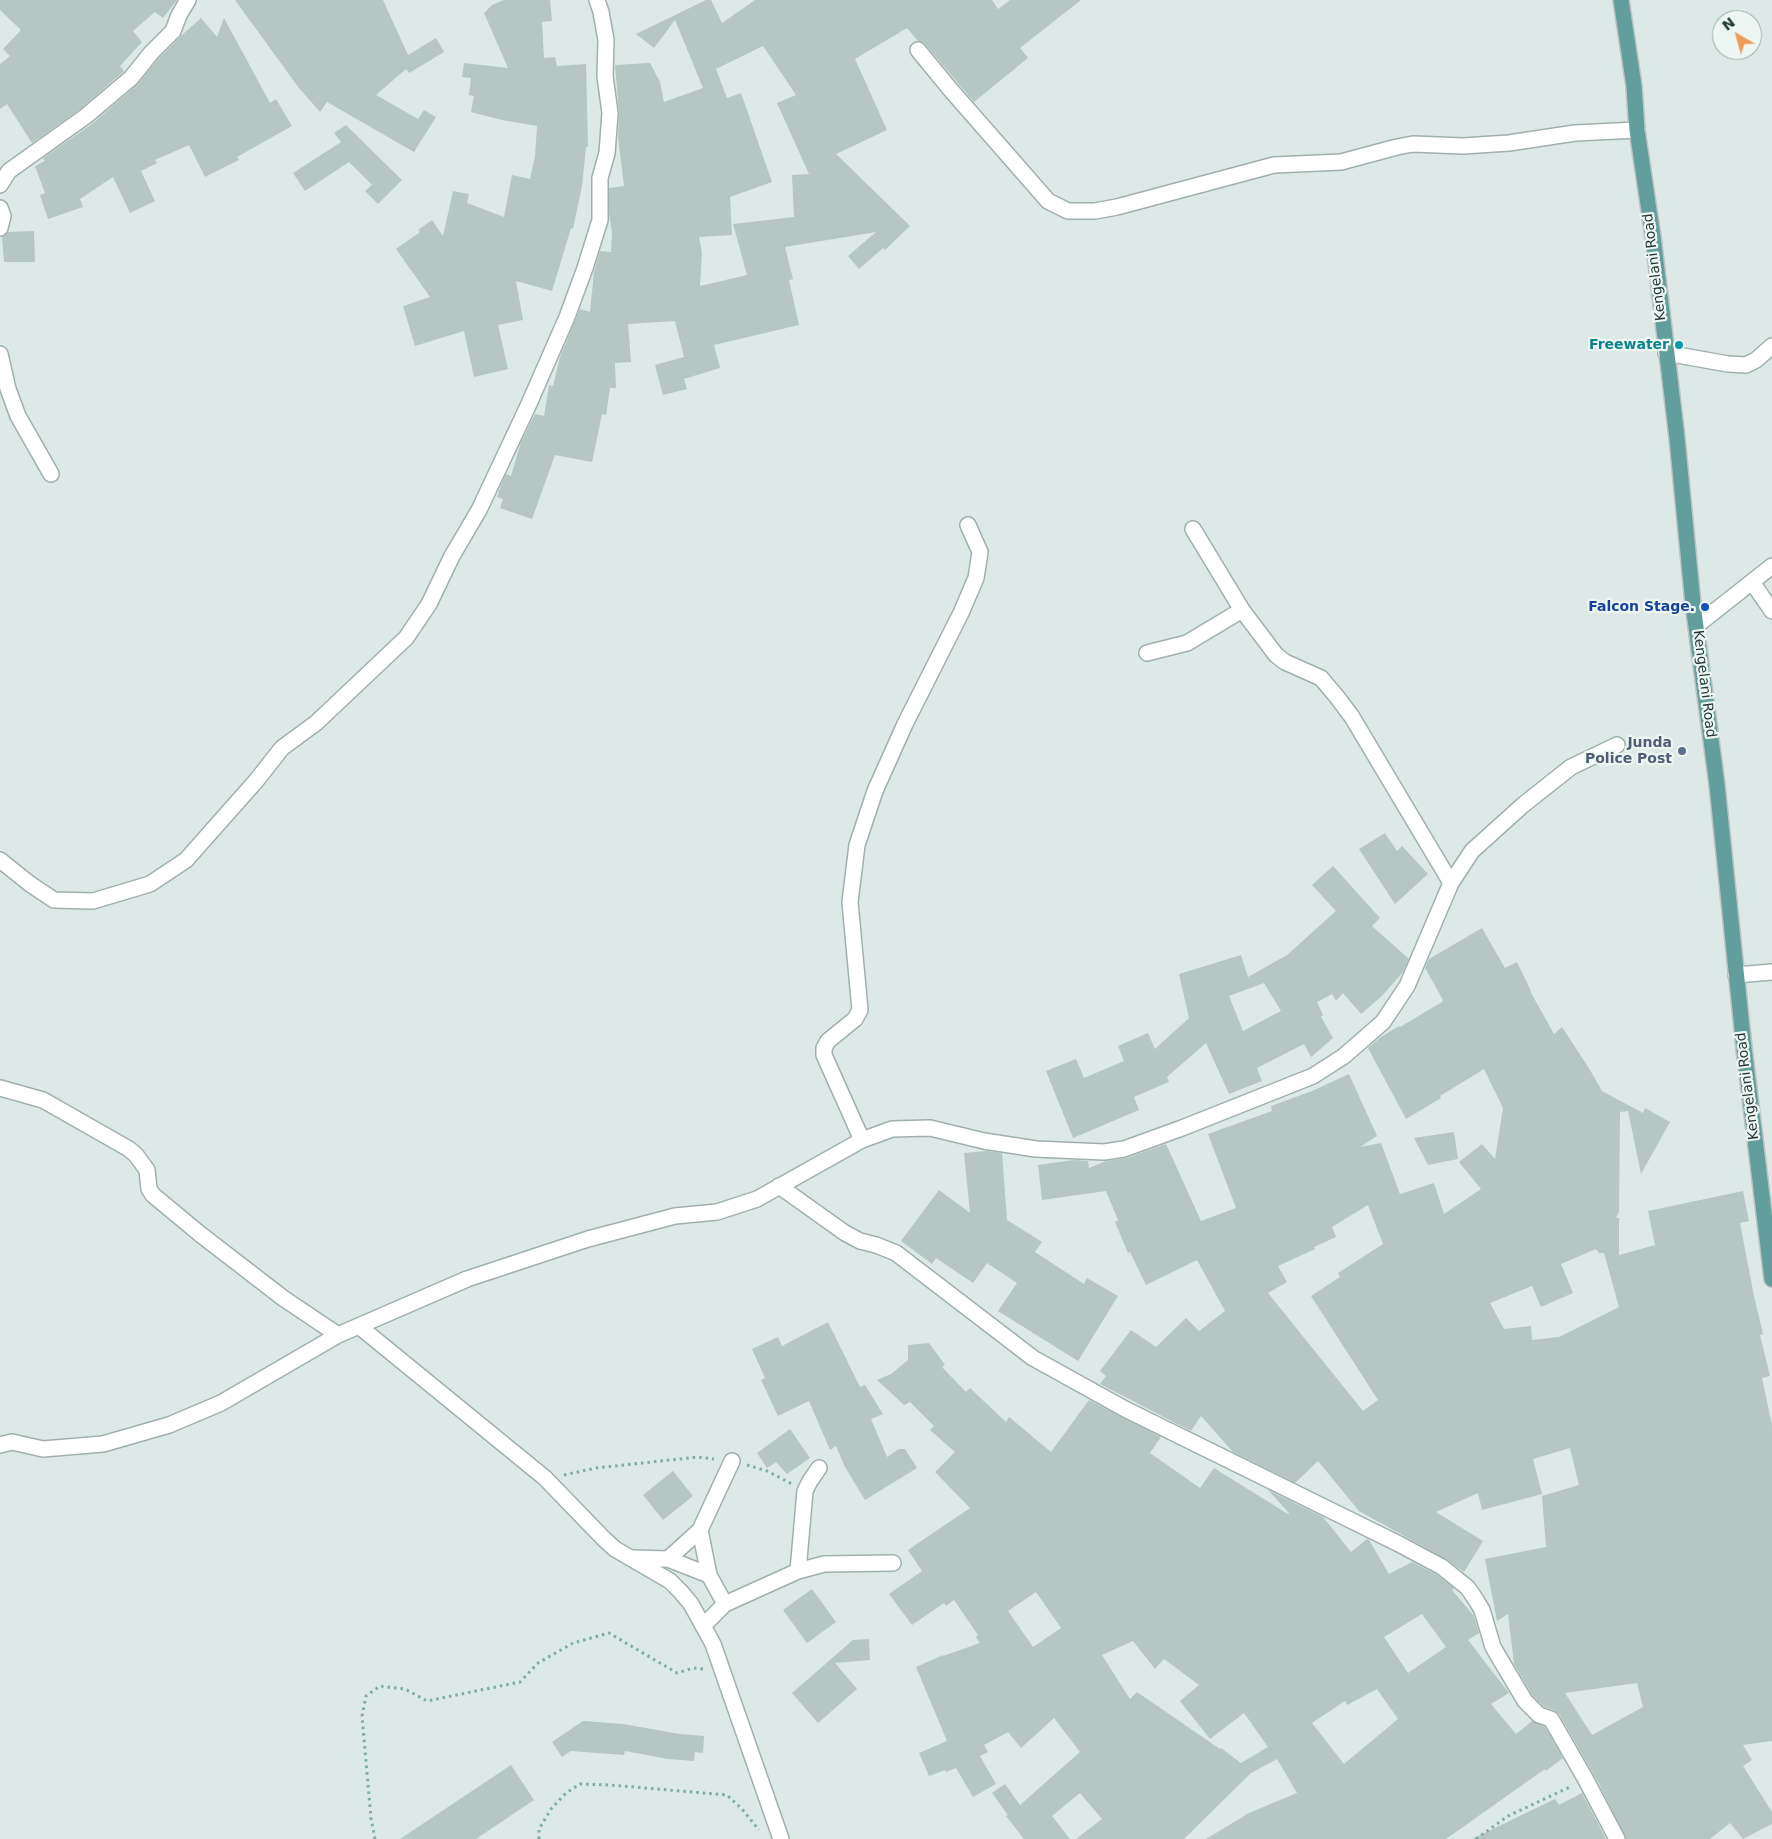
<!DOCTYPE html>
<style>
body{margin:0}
#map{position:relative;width:1772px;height:1839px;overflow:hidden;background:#dde9e6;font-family:"DejaVu Sans",sans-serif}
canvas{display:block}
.north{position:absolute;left:1712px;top:10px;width:50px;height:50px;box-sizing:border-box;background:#edf6f3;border:1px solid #9baaa7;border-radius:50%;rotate:322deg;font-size:14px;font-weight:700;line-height:20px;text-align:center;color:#1f3836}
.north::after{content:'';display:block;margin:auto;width:18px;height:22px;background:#ef9b55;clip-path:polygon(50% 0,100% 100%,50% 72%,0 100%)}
</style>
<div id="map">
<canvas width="1772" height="1839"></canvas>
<div class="north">N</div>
</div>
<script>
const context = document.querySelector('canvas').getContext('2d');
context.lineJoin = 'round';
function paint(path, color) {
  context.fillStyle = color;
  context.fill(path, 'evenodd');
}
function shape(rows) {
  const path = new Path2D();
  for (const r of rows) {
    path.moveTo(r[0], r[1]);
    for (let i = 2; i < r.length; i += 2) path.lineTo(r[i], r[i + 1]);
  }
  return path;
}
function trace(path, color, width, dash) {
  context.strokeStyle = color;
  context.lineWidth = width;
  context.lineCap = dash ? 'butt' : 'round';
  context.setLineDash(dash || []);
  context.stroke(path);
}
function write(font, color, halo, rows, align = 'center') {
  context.font = font + ' "DejaVu Sans",sans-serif';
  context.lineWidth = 4.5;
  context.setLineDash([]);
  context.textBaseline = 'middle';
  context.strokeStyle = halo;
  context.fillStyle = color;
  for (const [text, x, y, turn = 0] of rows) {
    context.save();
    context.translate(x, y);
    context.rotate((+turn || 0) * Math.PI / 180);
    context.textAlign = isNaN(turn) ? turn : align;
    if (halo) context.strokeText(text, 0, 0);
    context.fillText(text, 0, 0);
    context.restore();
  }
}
paint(shape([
 [0,0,177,0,163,18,155,12,133,31,142,42,120,66,124,71,80,109,32,143,7,104,0,109,0,64,10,56,3,49,21,30,0,10],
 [235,0,383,0,408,55,436,38,444,52,409,73,406,69,376,95,418,119,424,110,436,117,414,152,327,102,320,112,299,88],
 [504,0,550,0,552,21,542,22,544,58,555,57,557,66,586,64,588,147,586,147,582,186,573,229,571,228,552,291,516,281,523,320,498,325,508,369,474,377,464,331,415,346,403,306,430,297,396,249,420,232,418,230,432,220,443,236,453,191,469,194,467,203,504,217,512,175,530,179,535,156,537,126,502,120,471,112,474,96,469,95,471,78,462,77,464,63,508,68,484,13,492,5],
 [706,0,711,0,722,23,755,0,992,0,998,9,1010,0,1081,0,1020,48,1028,58,974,102,925,44,918,41,907,28,855,59,887,130,836,154,910,226,885,250,883,248,859,269,848,256,876,232,785,247,793,279,789,280,799,325,714,345,720,368,684,379,687,389,663,395,655,365,684,357,675,321,628,324,631,362,615,363,616,388,610,388,606,415,602,414,592,462,555,455,532,519,500,508,503,499,497,497,502,483,506,474,511,476,521,442,535,414,544,416,549,385,553,386,560,357,580,309,590,312,594,272,600,251,611,252,612,232,609,214,609,188,624,186,618,137,619,112,615,65,650,63,660,82,664,102,703,88,675,20,654,48,636,34],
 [763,46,796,95,777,103,809,174,792,175,794,217,733,224,747,275,700,286,702,253,699,237,732,235,730,197,772,182,741,93,727,98,716,69],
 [201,18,217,37,224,18,270,103,276,99,292,126,237,157,239,160,205,177,189,145,155,160,157,163,141,171,155,201,130,213,113,177,80,199,83,207,48,219,40,195,45,193,35,166,45,161,43,158,92,124,137,85,158,59,182,35],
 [346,125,402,180,378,204,365,191,372,185,349,162,305,191,293,173,341,142,334,133],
 [34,231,35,262,4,262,2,237,8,232],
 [1385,833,1397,851,1402,846,1428,874,1395,904,1359,849],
 [1333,866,1380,918,1372,926,1409,959,1403,972,1382,996,1361,1014,1343,993,1336,1001,1332,994,1317,1002,1323,1015,1321,1017,1333,1038,1311,1057,1304,1044,1257,1068,1262,1081,1229,1094,1206,1043,1167,1077,1169,1082,1134,1097,1139,1110,1073,1138,1046,1071,1076,1059,1084,1078,1124,1061,1118,1046,1148,1033,1155,1049,1189,1018,1179,974,1241,955,1248,977,1287,955,1336,911,1312,885],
 [1264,983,1281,1011,1243,1031,1229,996],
 [1482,928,1505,968,1517,962,1531,991,1530,991,1554,1034,1562,1027,1590,1070,1602,1091,1643,1113,1645,1108,1670,1122,1641,1174,1628,1111,1620,1112,1619,1212,1616,1218,1619,1218,1619,1255,1655,1245,1648,1211,1743,1191,1749,1221,1740,1223,1754,1296,1763,1334,1760,1335,1770,1376,1762,1378,1772,1425,1772,1741,1743,1745,1752,1760,1743,1766,1772,1812,1772,1824,1743,1839,1730,1823,1710,1839,1626,1839,1599,1784,1559,1714,1554,1710,1544,1707,1532,1695,1514,1664,1508,1614,1497,1621,1485,1559,1546,1547,1542,1496,1579,1485,1570,1448,1533,1459,1542,1494,1482,1510,1478,1493,1436,1512,1483,1541,1464,1572,1446,1559,1359,1511,1318,1461,1295,1483,1233,1452,1201,1416,1191,1431,1100,1384,1106,1376,1100,1371,1131,1330,1156,1347,1186,1318,1199,1331,1225,1311,1197,1260,1146,1285,1130,1252,1128,1253,1115,1222,1118,1220,1106,1191,1042,1200,1038,1165,1074,1160,1088,1161,1089,1168,1106,1161,1127,1158,1166,1144,1201,1221,1236,1208,1208,1134,1272,1111,1271,1106,1312,1091,1349,1074,1377,1136,1360,1147,1381,1143,1400,1194,1434,1183,1444,1214,1481,1189,1459,1162,1482,1144,1495,1159,1503,1108,1484,1069,1440,1096,1441,1098,1406,1119,1368,1048,1381,1037,1399,1026,1400,1027,1442,1002,1443,1000,1425,968,1429,959],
 [1368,1205,1383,1244,1338,1273,1340,1277,1311,1296,1378,1400,1363,1411,1268,1293,1287,1282,1278,1266,1315,1249,1314,1247,1336,1237,1332,1227],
 [1596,1249,1599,1253,1604,1253,1619,1307,1559,1337,1532,1340,1531,1326,1504,1329,1490,1303,1532,1286,1541,1307,1573,1293,1561,1264],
 [1637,1683,1643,1707,1592,1735,1565,1693],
 [1454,1132,1458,1159,1428,1165,1414,1138],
 [987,1151,1002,1153,1007,1220,1042,1242,1035,1252,1084,1284,1087,1278,1118,1296,1078,1361,998,1311,1017,1283,987,1263,973,1283,936,1258,932,1264,901,1241,939,1190,970,1213,964,1153],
 [828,1322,860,1387,865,1385,883,1414,871,1419,887,1457,899,1449,905,1449,917,1468,865,1500,845,1467,836,1446,830,1450,809,1401,778,1416,761,1380,765,1378,752,1349,778,1337,782,1346],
 [929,1343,945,1365,942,1367,966,1392,970,1388,1006,1422,1009,1417,1051,1452,1089,1400,1161,1437,1150,1453,1200,1488,1214,1468,1288,1514,1289,1513,1268,1490,1323,1517,1351,1552,1367,1539,1369,1540,1389,1574,1412,1562,1437,1575,1454,1588,1452,1590,1474,1616,1479,1633,1468,1640,1509,1693,1491,1704,1516,1734,1532,1721,1545,1727,1563,1758,1546,1771,1545,1769,1446,1839,1206,1839,1249,1813,1297,1793,1277,1759,1251,1773,1184,1839,1076,1839,1102,1819,1080,1793,1052,1816,1070,1839,1024,1839,1006,1816,1008,1815,992,1793,1005,1784,1020,1805,1080,1752,1054,1718,1021,1748,1008,1732,984,1745,988,1752,980,1756,996,1784,973,1797,956,1768,946,1772,945,1770,929,1776,919,1753,947,1741,916,1667,943,1655,943,1656,980,1643,976,1637,978,1635,954,1600,946,1606,944,1603,912,1625,889,1594,922,1571,908,1550,970,1508,935,1472,955,1452,930,1430,934,1426,910,1402,904,1405,877,1380,891,1374,908,1360,908,1345],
 [1036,1592,1061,1628,1033,1647,1008,1611],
 [1422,1614,1446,1647,1408,1673,1384,1637],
 [1133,1641,1155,1669,1164,1659,1199,1685,1180,1701,1210,1739,1244,1713,1268,1747,1241,1763,1221,1748,1220,1749,1137,1692,1130,1699,1102,1655],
 [1377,1689,1398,1719,1344,1764,1312,1723,1345,1701,1347,1705],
 [790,1429,810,1458,787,1474,776,1462,767,1468,757,1453],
 [673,1471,693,1496,663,1520,643,1495],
 [812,1589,836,1622,807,1643,783,1610],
 [869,1639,870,1660,835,1663,857,1689,818,1723,792,1693,853,1640],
 [583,1721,623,1724,680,1734,704,1736,703,1753,695,1752,694,1761,668,1759,625,1751,624,1755,571,1751,562,1757,552,1742],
 [511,1765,534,1800,476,1839,400,1839],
 [1582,1793,1606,1839,1472,1839,1555,1799,1559,1805]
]), '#b6c6c3');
const minor = shape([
 [918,50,950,89,1048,201,1068,211,1095,211,1117,207,1274,165,1341,162,1397,147,1413,144,1463,146,1509,143,1575,133,1637,130],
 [0,185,9,171,86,116,131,78,151,53,173,31,179,15,188,0],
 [0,208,3,216,0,228],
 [1666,353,1728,364,1746,365,1756,360,1772,346],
 [0,354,8,389,18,416,51,474],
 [1193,529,1242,610,1276,655,1285,662,1321,678,1337,697,1352,717,1451,883],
 [1752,582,1772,611],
 [1696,626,1772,566],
 [1147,653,1187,643,1242,610],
 [0,860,30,884,54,900,93,901,150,884,186,860,256,781,282,748,316,723,406,638,429,604,452,556,479,510,528,406,567,317,585,268,600,220,600,178,607,153,610,113,605,76,606,40,601,12,597,0],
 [1736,975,1772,972],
 [0,1088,43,1100,129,1149,136,1155,147,1170,149,1189,153,1195,200,1234,283,1298,338,1335],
 [862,1140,824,1055,824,1048,828,1041,855,1019,860,1010,850,902,857,845,875,791,905,724,961,613,976,578,980,552,968,525],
 [779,1186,845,1233,860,1241,876,1245,896,1253,1033,1358,1125,1409,1399,1544,1442,1567,1468,1588,1476,1600,1482,1610,1493,1647,1500,1659,1525,1701,1539,1715,1551,1719,1586,1780,1617,1839],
 [360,1327,545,1478,604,1539,615,1549,670,1581,681,1592,691,1604,713,1644,781,1839],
 [0,1445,12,1442,43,1449,103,1444,169,1425,221,1403,338,1335,467,1279,588,1239,675,1216,717,1212,757,1199,862,1140,892,1129,930,1128,984,1141,1036,1149,1104,1152,1124,1149,1182,1128,1313,1076,1344,1056,1383,1022,1407,986,1451,883,1472,851,1523,805,1571,767,1617,745],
 [633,1558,668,1559,709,1575],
 [668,1559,700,1530],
 [798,1571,805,1491,810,1481,819,1468],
 [725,1604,709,1575,700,1530,732,1461],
 [704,1625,725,1604,798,1571,824,1564,893,1563]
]);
const major = shape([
 [1621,0,1634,86,1637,130,1653,237,1677,438,1693,604,1717,785,1744,1048,1772,1279]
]);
trace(minor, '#a0b0ae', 18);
trace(major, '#bcc3c3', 18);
trace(shape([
 [747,1465,767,1471,792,1484],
 [564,1475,596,1468,698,1457,714,1459],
 [375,1839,371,1818,362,1716,366,1696,380,1686,405,1689,427,1701,520,1682,538,1663,573,1643,609,1633,677,1673,693,1668,704,1669],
 [539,1839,539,1829,551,1809,566,1793,580,1784,610,1785,727,1795,742,1809,759,1830],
 [1476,1839,1508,1816,1572,1786]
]), '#7eaca7', 3, [2.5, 4]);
trace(minor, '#fff', 15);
trace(major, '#629e9b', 15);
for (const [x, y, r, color] of [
 [1679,345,5,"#0f9aa8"],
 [1705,607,5,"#1a4fb4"],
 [1682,751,5,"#5c6f8a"]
]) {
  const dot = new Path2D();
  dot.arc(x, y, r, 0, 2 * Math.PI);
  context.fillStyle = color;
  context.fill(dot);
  trace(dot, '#edf6f3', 2);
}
write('14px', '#1f3836', '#edf6f3', [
 ["Kengelani Road",1655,267,-97],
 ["Kengelani Road",1704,684,83],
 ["Kengelani Road",1748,1086,-97]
]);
write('bold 14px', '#0d838f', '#edf6f3', [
 ["Freewater",1669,345]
], 'right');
write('bold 14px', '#164399', '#edf6f3', [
 ["Falcon Stage.",1695,607]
], 'right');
write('bold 14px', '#4e5e75', '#edf6f3', [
 ["Junda",1672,743],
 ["Police Post",1672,759]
], 'right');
</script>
